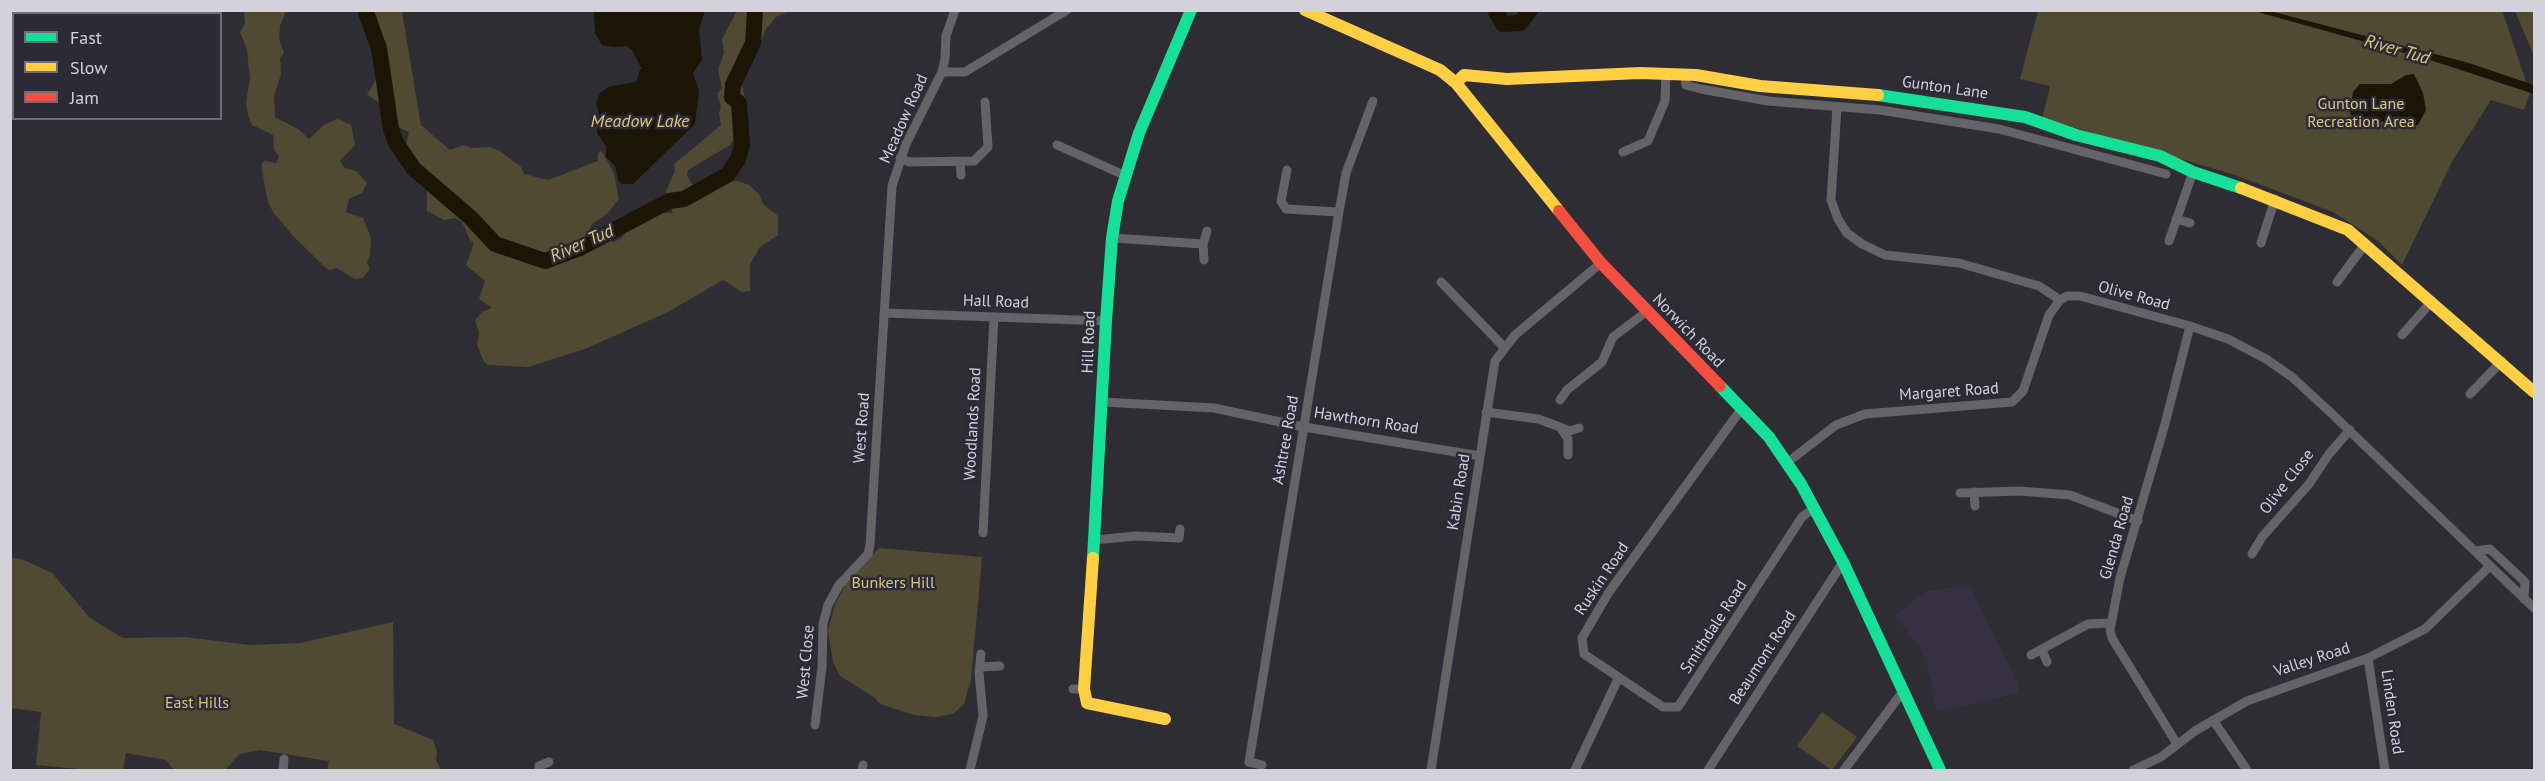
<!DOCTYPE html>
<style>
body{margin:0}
#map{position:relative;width:2545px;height:781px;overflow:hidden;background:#2e2d34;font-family:"PT Sans",sans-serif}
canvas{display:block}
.frame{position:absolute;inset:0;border:12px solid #d3d1da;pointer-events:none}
.legend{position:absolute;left:12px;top:12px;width:210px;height:108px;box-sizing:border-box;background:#2d2a37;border:2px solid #6f6d78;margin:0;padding:8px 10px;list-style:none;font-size:18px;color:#d3d1da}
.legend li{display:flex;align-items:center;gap:12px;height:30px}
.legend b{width:30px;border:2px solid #6f6d78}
</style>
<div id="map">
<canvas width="2545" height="781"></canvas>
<div class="frame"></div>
<ul class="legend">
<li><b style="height:8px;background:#16e098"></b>Fast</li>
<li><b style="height:8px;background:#ffcf43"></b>Slow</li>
<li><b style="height:8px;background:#f24e42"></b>Jam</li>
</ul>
</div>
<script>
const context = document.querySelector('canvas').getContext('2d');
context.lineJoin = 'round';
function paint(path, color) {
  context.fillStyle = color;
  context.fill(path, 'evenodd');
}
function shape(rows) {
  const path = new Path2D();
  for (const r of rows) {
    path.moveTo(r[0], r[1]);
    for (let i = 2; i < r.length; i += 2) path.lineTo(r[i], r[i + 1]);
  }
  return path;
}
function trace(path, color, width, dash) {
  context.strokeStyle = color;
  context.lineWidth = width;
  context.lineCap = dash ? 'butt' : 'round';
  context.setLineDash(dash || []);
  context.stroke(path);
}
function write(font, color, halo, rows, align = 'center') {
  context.font = font + ' "PT Sans",sans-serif';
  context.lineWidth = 5;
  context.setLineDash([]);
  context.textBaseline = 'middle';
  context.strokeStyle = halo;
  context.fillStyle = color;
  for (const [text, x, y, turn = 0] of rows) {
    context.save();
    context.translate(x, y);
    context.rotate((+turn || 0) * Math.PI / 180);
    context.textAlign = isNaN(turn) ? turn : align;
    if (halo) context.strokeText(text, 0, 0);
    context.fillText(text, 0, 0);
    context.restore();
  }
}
paint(shape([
 [1970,585,2012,671,2020,693,1937,712,1928,667,1919,646,1895,615,1927,591]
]), '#353143');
paint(shape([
 [2502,10,2530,93,2524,110,2491,100,2453,160,2402,265,2378,241,2333,212,2235,175,2042,118,2050,86,2020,79,2038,11],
 [244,11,286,11,280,26,279,39,284,53,280,58,281,74,274,96,275,117,298,129,309,139,325,124,338,119,351,125,355,145,340,161,345,168,356,171,367,183,362,193,349,199,346,212,363,218,371,238,370,255,367,263,370,269,363,278,355,279,336,268,330,270,327,269,293,236,273,212,268,202,261,165,264,161,276,163,279,156,274,150,273,135,252,125,248,115,246,102,250,79,247,50,240,32,245,24],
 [375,11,402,11,421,125,450,150,464,145,471,148,490,147,500,151,521,167,524,174,548,180,598,161,598,154,600,151,603,153,614,174,619,199,607,214,592,224,590,229,613,242,622,238,630,227,643,222,652,213,673,213,666,191,675,171,674,164,721,125,719,113,721,107,717,94,722,88,718,70,724,53,722,39,737,11,789,11,776,17,766,29,759,46,743,56,738,65,748,114,730,145,688,170,687,176,693,185,738,181,749,185,759,194,763,204,778,216,778,235,760,247,750,264,750,291,742,292,723,280,668,312,585,349,528,367,488,365,484,362,477,345,479,333,475,320,482,312,492,308,479,299,485,281,466,265,474,243,470,240,462,222,455,218,444,220,427,211,427,170,414,158,406,144,409,132,396,126,393,118,379,102,367,95,381,71,386,51],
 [2515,11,2534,11,2534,56],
 [879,548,982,557,971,680,964,704,953,714,936,717,914,715,880,704,875,698,840,676,833,662,828,630,835,605,847,581],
 [11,557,24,560,52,573,90,618,123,638,185,637,250,645,300,643,393,622,394,724,433,740,437,751,436,760,441,770,327,770,329,761,260,750,240,754,225,770,178,770,172,768,166,760,126,753,123,770,90,770,36,765,41,712,11,708],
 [1822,712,1857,737,1832,770,1797,746]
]), '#4f4a31');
paint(shape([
 [594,11,705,11,699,29,702,60,693,73,699,92,695,124,633,184,622,184,618,180,615,166,606,157,606,146,597,133,599,114,596,103,600,93,608,87,636,82,641,68,632,50,627,46,613,47,602,45,595,33],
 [2254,11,2270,11,2469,63,2534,85,2534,94,2430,60],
 [2414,74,2423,93,2426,110,2418,125,2408,127,2350,115,2353,92,2360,84,2391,84,2406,75]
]), '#1a1505');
trace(shape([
 [365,10,379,48,391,129,396,143,414,169,471,218,495,244,545,261,580,248,669,201,684,199,727,175,737,161,742,146,739,103,732,97,733,85,753,43,755,10],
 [1495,10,1503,24,1520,23,1530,10]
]), '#1a1505', 16);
trace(shape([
 [942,72,965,72,1067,10],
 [1685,74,1686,85,1701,89,1768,101,1880,110,1999,129,2166,174],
 [1837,108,1831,200,1838,219,1847,233,1862,244,1885,255,1959,263,2039,286,2060,300,2067,296,2080,296,2190,326,2228,339,2266,359,2292,377,2330,412,2534,608],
 [1057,145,1124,175],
 [1623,152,1648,141,1665,101,1666,74],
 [900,158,909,162,974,161,988,147,985,102],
 [960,162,961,175],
 [1287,170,1281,201,1286,209,1339,212],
 [2176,219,2190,223],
 [1112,238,1203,244,1207,231],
 [2169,241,2193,172],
 [2261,243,2275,199],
 [1203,244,1204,260],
 [1441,282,1504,347],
 [2337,282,2366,243],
 [884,313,1106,321],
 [2402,335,2432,301],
 [2470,394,2502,361],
 [1560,400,1567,390,1602,362,1613,337,1646,312],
 [1103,402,1214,408,1304,427,1480,456],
 [1742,408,1609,592,1582,638,1584,654,1663,707,1678,707,1802,517,1814,508],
 [1486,412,1538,419,1560,427,1568,439,1568,455],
 [1562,428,1569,431,1579,428],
 [1788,462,1836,425,1865,414,2012,402,2023,391,2049,315,2060,300],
 [1974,492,1975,506],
 [1960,493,2020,491,2070,495,2138,521],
 [983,533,994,317],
 [1094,540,1136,536,1179,538,1180,529],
 [2475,551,2490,549,2525,582,2524,599],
 [2252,554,2262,537,2309,484,2329,454,2350,430],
 [2042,650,2047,662],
 [2031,655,2088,624,2111,623],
 [2368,658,2385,770],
 [980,667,1000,666],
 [1073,689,1084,689],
 [2213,720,2247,770],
 [815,725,822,667,823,624,828,605,839,585,868,554,870,545,892,186,906,144,942,72,945,59,946,36,955,10],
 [2177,744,2112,638,2110,630,2120,578,2165,424,2190,326],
 [1262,765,1249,762,1339,212,1346,173,1373,101],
 [283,770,284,759],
 [539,770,539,766,549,762],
 [862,770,863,765],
 [970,770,983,716,979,672,981,654],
 [1431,770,1495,361,1515,335,1601,263],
 [1575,770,1618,679],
 [1708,770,1843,562],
 [1844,770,1904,690],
 [2133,770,2161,757,2195,731,2247,701,2368,658,2425,629,2490,566]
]), '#646367', 9);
trace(shape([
 [1878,95,2025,117,2076,135,2160,156,2193,172,2241,188],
 [1720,386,1769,437,1801,484,1843,562,1940,770],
 [1093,558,1106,321,1112,238,1118,201,1139,133,1191,10]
]), '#16e098', 12);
trace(shape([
 [1305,10,1440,70,1456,83,1559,211],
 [1456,83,1464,75,1507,79,1640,73,1696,75,1760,86,1878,95],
 [2241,188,2348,230,2534,392],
 [1093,558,1084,689,1087,703,1165,719]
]), '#ffcf43', 12);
trace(shape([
 [1559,211,1601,263,1720,386]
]), '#f24e42', 12);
write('16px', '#d3d1da', '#2d2a37', [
 ["Gunton Lane",1945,88,8],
 ["Meadow Road",904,119,-66],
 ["Olive Road",2134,296,15],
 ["Hall Road",996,302,2],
 ["Norwich Road",1688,331,46],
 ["Hill Road",1089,342,-88],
 ["Margaret Road",1949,392,-4],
 ["Hawthorn Road",1366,421,9],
 ["Woodlands Road",973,424,-87],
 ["West Road",862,428,-86],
 ["Ashtree Road",1286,440,-80],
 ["Olive Close",2287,482,-52],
 ["Kabin Road",1459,492,-81],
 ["Glenda Road",2117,538,-74],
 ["Ruskin Road",1602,579,-56],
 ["Smithdale Road",1714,627,-57],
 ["Beaumont Road",1763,658,-57],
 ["Valley Road",2312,660,-18],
 ["West Close",806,662,-85],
 ["Linden Road",2392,712,82]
]);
write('16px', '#d9c87a', '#2d2a37', [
 ["Gunton Lane",2361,104],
 ["Recreation Area",2361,122],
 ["Bunkers Hill",893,583],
 ["East Hills",197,703]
]);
write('italic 18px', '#d9c87a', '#2d2a37', [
 ["River Tud",2397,50,16],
 ["Meadow Lake",640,122],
 ["River Tud",582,244,-24]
]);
</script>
